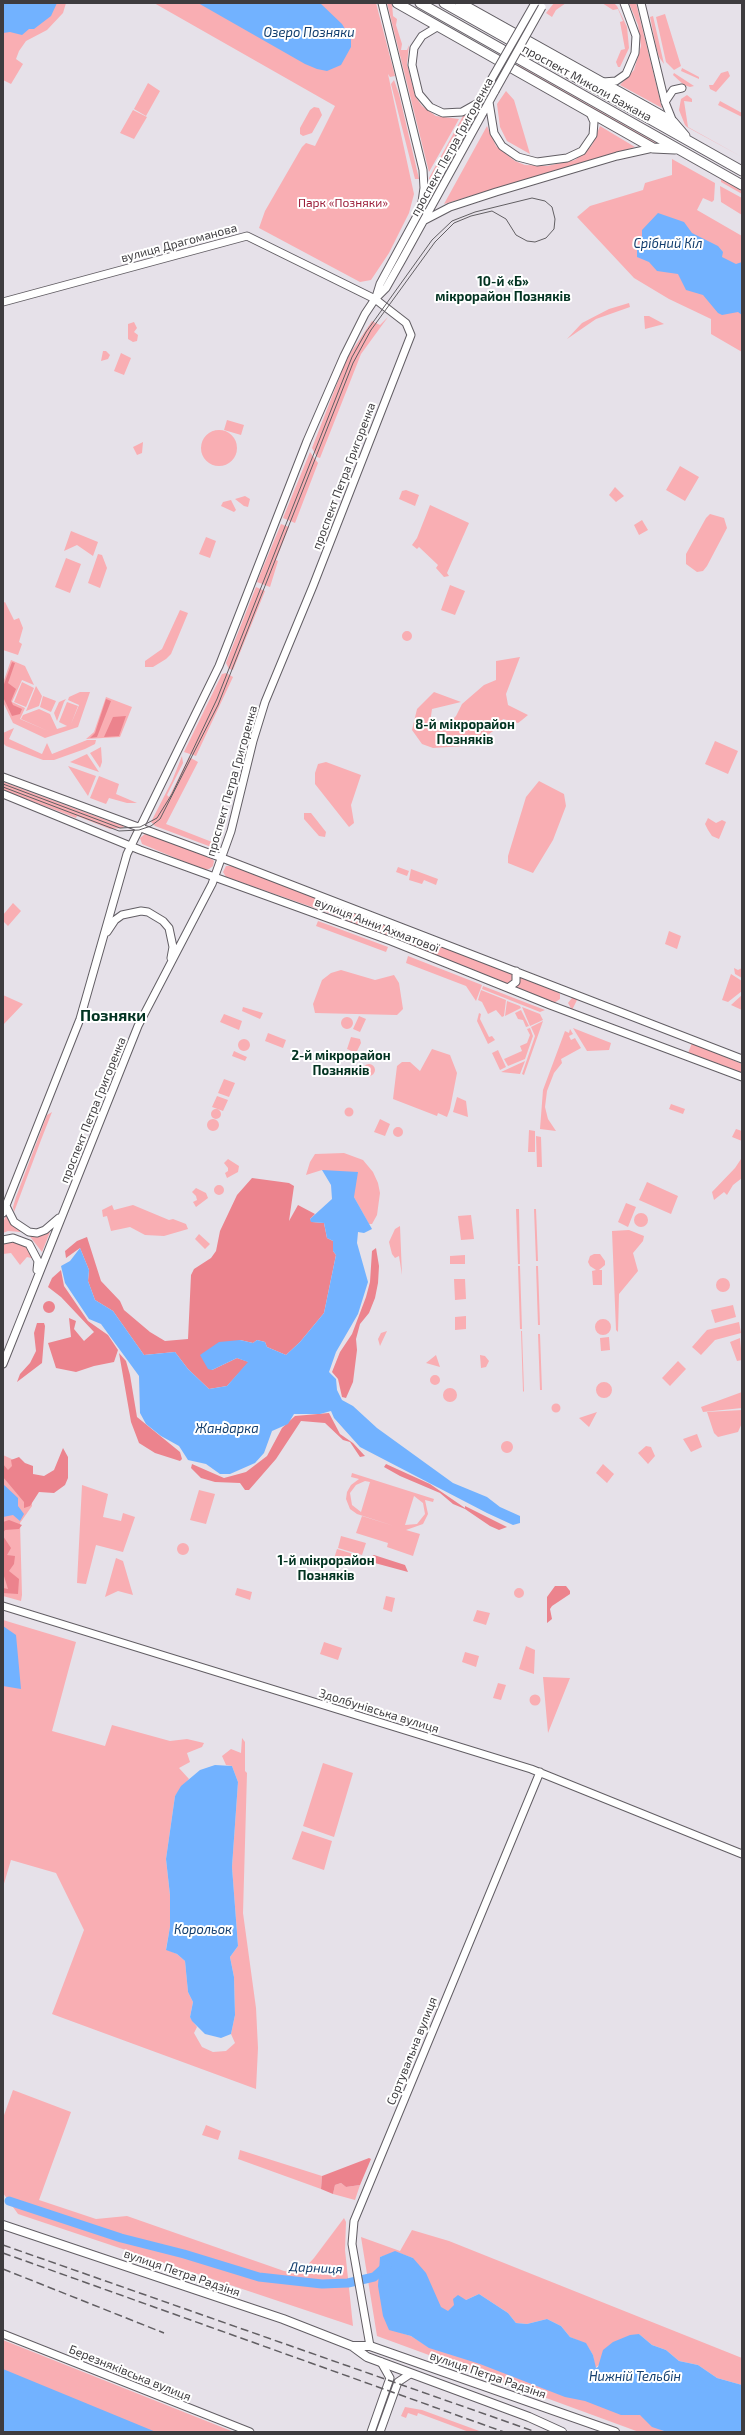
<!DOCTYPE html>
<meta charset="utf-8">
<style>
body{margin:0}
#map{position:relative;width:745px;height:2435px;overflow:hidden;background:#e6e1e9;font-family:"Exo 2",sans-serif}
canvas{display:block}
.frame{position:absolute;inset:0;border:4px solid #3e3c3f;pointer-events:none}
</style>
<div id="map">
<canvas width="745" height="2435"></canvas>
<div class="frame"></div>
</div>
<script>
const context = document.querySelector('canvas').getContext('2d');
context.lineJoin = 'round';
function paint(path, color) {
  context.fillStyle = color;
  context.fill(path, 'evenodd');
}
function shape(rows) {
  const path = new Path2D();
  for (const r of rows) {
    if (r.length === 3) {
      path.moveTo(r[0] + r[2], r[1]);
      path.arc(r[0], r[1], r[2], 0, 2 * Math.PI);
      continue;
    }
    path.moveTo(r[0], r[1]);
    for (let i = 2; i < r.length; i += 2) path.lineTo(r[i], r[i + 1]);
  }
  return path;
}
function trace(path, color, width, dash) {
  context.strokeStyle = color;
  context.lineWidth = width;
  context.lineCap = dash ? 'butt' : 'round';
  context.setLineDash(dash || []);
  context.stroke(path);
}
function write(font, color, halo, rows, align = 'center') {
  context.font = font + ' "Exo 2",sans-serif';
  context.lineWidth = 4;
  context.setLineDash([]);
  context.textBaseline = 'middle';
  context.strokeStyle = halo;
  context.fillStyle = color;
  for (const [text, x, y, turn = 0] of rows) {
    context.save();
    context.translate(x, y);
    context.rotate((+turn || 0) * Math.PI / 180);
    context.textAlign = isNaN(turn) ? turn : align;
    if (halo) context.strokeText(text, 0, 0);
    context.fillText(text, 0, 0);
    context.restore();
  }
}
paint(shape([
 [3,3,66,3,63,13,47,30,26,41,19,51,16,59,23,64,11,84,3,80],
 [154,3,376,3,395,76,390,77,388,74,414,194,409,213,389,253,371,280,360,282,259,228,265,211,302,147,306,143,315,146,335,106],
 [387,3,392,3,393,16,397,19,396,25,402,44,401,50,407,50,409,45,407,64,415,96,422,106,436,116,459,119,429,172],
 [406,3,497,54,495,57,442,24],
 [554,3,566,3,556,10,552,17,546,13],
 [602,3,614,3,617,6,627,27,629,48,620,67,618,67,616,62,621,50,625,49,620,22,623,21,618,9,613,10],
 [629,3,636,3,662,108,620,85,634,70,641,46,638,25],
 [665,14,681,66,674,70,666,62,656,17],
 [653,16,664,64,659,57,656,46,650,17],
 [518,65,580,100,658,144,650,143,516,69],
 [682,68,699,77,699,79,681,71],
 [728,71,730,76,716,92,710,89,709,85,713,85,721,73],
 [674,73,694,86,690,87,684,85,673,75],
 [394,80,399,94,419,179,415,179,391,84],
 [148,83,160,91,146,116,134,109],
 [506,91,514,100,530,154,507,141,500,127,497,104],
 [687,95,692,99,692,102,684,101,688,127,742,157,687,127,685,125,679,110,681,99],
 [720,101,742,113,742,117,718,105],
 [314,107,319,108,322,115,312,133,303,136,300,134,300,128,310,110],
 [133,110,147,117,134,139,120,133],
 [463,116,466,116,430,182,429,178],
 [487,126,496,146,515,161,525,165,547,166,575,160,592,145,600,126,635,147,444,204],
 [672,159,715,183,714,200,712,202,703,198,697,210,742,236,742,352,711,334,711,319,669,299,634,278,577,217,590,206,643,190,645,183,672,175],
 [721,179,742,191,742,194,721,182],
 [720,186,742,198,742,215,721,202],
 [629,303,630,307,596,319,567,339,582,323,609,309],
 [644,316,649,316,664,324,645,329],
 [388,317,361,354,320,458,317,457,312,448,347,358,372,321,380,325],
 [134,322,137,328,134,332,138,335,137,341,133,342,128,339,128,324],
 [103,351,106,351,110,355,108,359,101,361],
 [121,353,131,358,124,375,114,371],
 [227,420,244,425,241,435,224,430],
 [219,448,18],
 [143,442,142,453,137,455,133,447],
 [310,452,318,463,295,523,283,518],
 [680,466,699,477,685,501,666,490],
 [615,487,624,496,616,502,609,495],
 [406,490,419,495,415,506,399,499,402,491],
 [245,496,250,499,248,507,244,506,235,499],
 [231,500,236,510,234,512,221,506,223,502],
 [430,505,469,523,447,573,449,576,444,577,436,568,438,565,419,547,417,549,412,545,417,538],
 [710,514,724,518,727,528,707,566,703,571,697,572,686,564,686,554,706,518],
 [642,520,648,530,639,535,634,525],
 [281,524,289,527,276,560,278,561,270,587,257,582],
 [71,531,98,542,93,556,77,545,64,551],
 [206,537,216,541,210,558,199,554],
 [98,554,102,555,107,568,100,588,88,583],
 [66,558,81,564,70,593,55,587],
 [450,585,465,591,455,615,441,610],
 [256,587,265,591,233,670,229,669,226,663],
 [5,602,14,620,19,618,23,628,19,642,22,644,18,655,3,650,3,603],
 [180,610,188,613,171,654,166,659,153,667,145,667,145,661,162,649],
 [407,636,5],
 [520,657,506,694,508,705,528,715,522,720,518,723,503,719,496,729,482,739,464,746,433,748,422,744,412,730,417,709,434,692,461,702,432,709,430,723,447,725,456,716,462,704,484,685,496,680,496,661],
 [11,660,25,666,34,685,22,680,12,702,25,708,20,719,48,731,21,719,23,715,39,709,50,714,57,729,67,726,59,722,67,702,78,706,71,724,79,705,68,700,69,697,80,692,90,692,78,727,45,738,13,723,3,702,3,683],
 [226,673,233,677,196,756,184,752,222,674],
 [22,682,34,688,26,707,14,702],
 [36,686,42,696,39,706,26,711],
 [43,696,56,701,51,712,40,707],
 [106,697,132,707,120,737,86,739,94,732],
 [66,699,64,702,57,721,54,713,59,702],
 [14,728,9,739,42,754,47,743,52,754,87,740,96,740,95,744,85,749,54,760,43,760,6,746,3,743,3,733],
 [715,741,738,751,728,774,705,764],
 [101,747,102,762,100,768,90,753],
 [87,754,99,772,70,762],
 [182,756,183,763,167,795,169,797,189,757,198,762,166,824,212,842,218,842,214,848,155,826,151,822,172,781],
 [326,762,361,775,351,805,354,823,349,827,315,784,315,773,318,764],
 [68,766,96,776,88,796],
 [99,776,119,784,116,794,137,803,127,803,109,798,106,804,90,798],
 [539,781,564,794,566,806,553,840,533,873,508,863,508,856,526,797],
 [3,782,103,819,124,826,123,828,110,829,77,816,76,818,3,790],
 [304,813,311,813,326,832,325,837,319,836,304,819],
 [708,818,716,823,722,820,726,822,719,839,712,836,708,830,705,824],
 [146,833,210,857,214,861,213,866,209,869,204,870,142,844,140,838],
 [226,866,232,866,512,974,514,976,511,985,329,913,226,877,223,872],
 [398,867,409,871,407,876,396,872],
 [411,869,438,879,436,885,424,880,422,884,409,880],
 [13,903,21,911,8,926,3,921,3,915],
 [318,921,388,947,386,952,316,926],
 [669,931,681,936,677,949,665,944],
 [408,956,482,985,476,1001,466,986,406,963],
 [734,968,738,970,742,968,742,978,735,974],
 [341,970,375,980,394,975,399,983,403,1009,397,1015,315,1013,313,1004,322,980,331,973],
 [731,974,742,981,742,991,728,1002,722,1000],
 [519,977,557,991,560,994,560,999,554,1003,515,988,520,983],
 [483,986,545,1010,540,1012,482,989],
 [481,990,506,1000,504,1016,502,1017,496,1010,488,1014,482,1002,478,1000],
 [3,995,23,1004,3,1025],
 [742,995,742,1010,731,1005],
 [572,998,578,998,572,1010,568,1003],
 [507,1001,520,1006,521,1008,505,1016],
 [243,1007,263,1013,260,1019,242,1011],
 [522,1007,540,1014,543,1020,530,1026],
 [521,1010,529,1026,526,1027,523,1020,518,1019,515,1013],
 [479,1013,481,1014,480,1019,489,1037,492,1036,495,1040,488,1044,477,1021],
 [224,1014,242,1021,239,1030,220,1022],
 [359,1016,366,1019,360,1032,353,1029],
 [347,1023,6],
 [543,1021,524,1075,522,1074,535,1036,531,1027],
 [530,1028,533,1036,525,1059,508,1066,504,1059,522,1051,520,1046,527,1043,530,1035,527,1029],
 [573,1028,611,1043,609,1050,587,1051],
 [570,1029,573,1034,569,1036,571,1040,575,1038,581,1048,561,1059,562,1063,554,1073,547,1091,545,1107,548,1119,556,1131,540,1129,543,1090,565,1031,569,1033],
 [268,1033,286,1040,283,1048,265,1041],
 [351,1037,360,1039,361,1043,356,1053,347,1049],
 [244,1045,6],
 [692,1043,742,1064,742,1073,688,1053],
 [432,1049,450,1055,457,1073,450,1109,447,1117,438,1113,437,1116,393,1099,397,1066,402,1062,410,1062,420,1071],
 [498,1050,506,1067,500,1070,492,1053],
 [234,1051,247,1057,245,1061,232,1056],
 [525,1061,520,1074,501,1072],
 [369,1070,6],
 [224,1079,235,1083,229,1097,218,1093],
 [217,1096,228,1100,223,1111,212,1107],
 [457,1097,466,1101,468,1117,453,1112],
 [671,1104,685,1109,683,1114,669,1109],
 [349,1112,4.5],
 [216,1114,5],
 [52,1112,41,1140,14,1212,13,1207,16,1197,47,1115],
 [380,1119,390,1124,385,1136,374,1132],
 [213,1125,6],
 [398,1132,5],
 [736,1129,742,1131,742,1141,732,1137],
 [529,1130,535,1131,535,1152,528,1152],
 [536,1136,541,1137,542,1167,537,1167],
 [344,1153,363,1160,373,1172,378,1183,380,1193,377,1215,372,1224,369,1224,354,1197,322,1170,306,1175,310,1162,315,1154],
 [228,1159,239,1166,238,1172,227,1178,225,1173,228,1171,228,1168,224,1163],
 [741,1159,742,1178,733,1185,727,1195,724,1192,714,1200,712,1192,735,1168],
 [647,1182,678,1196,671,1214,639,1200],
 [219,1190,5],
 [196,1188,206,1193,208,1198,196,1207,193,1202,197,1200,196,1196,192,1192],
 [626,1203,636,1207,628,1227,618,1222],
 [112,1205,114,1210,133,1205,169,1220,173,1219,186,1224,188,1229,164,1236,145,1235,130,1227,111,1231,107,1216,103,1217,102,1210],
 [516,1209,519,1209,520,1264,518,1264],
 [534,1209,536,1209,538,1261,536,1261],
 [641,1220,7],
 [6,1215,11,1223,21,1232,8,1231,3,1233,3,1223],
 [471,1215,474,1239,461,1240,458,1216],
 [400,1226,402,1275,399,1256,395,1258,392,1254,389,1242,395,1229],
 [629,1230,644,1236,643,1241,633,1253,638,1271,619,1294,618,1332,616,1330,612,1231],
 [50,1232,42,1252,28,1234,41,1235],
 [199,1234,210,1244,205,1249,195,1239],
 [23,1241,35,1259,27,1257,20,1265,11,1253,3,1254,3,1243],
 [594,1254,600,1254,605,1261,605,1265,599,1270,602,1270,602,1285,593,1285,592,1271,596,1270,590,1266,588,1262,590,1256],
 [465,1255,465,1264,450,1264,450,1256],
 [518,1266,520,1266,522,1329,520,1329],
 [536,1266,538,1266,540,1325,538,1325],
 [723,1285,7],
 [454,1279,465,1279,466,1299,455,1300],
 [733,1305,736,1317,715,1323,711,1310],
 [466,1316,466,1329,455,1330,455,1317],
 [603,1327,8],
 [739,1322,741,1333,715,1340,701,1355,692,1347,707,1330],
 [387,1331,380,1346,378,1339,381,1333],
 [521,1331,522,1331,524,1391,523,1392],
 [538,1334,540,1334,542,1390,540,1390],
 [609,1337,610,1350,601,1351,600,1338],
 [740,1338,742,1360,737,1361,730,1342],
 [436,1355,440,1367,426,1363],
 [480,1355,485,1356,489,1361,486,1367,481,1368],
 [678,1361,686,1369,670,1386,662,1378],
 [435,1380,5],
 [604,1390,8],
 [450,1395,7],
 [742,1392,742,1408,703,1412,701,1407],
 [556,1408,4.5],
 [742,1410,742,1423,738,1432,718,1437,714,1433,707,1412],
 [597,1412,589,1427,579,1418],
 [697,1434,702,1447,691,1452,683,1439],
 [507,1447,6],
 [646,1446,651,1447,655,1456,648,1464,638,1453],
 [3,1455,31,1468,32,1506,20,1523,22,1595,21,1601,3,1596],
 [603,1464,614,1474,607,1483,596,1473],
 [352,1473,434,1499,433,1502,425,1500,428,1514,423,1524,406,1530,420,1534,413,1556,387,1547,388,1543,356,1533,362,1516,394,1526,357,1514,350,1509,346,1499,347,1492,351,1485,359,1479,351,1477],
 [365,1481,370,1482,361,1512,352,1505,350,1493,356,1485],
 [414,1496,423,1503,425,1514,417,1524,405,1525],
 [82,1485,108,1494,103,1517,121,1521,123,1513,135,1517,123,1552,96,1545,86,1584,77,1583],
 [199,1490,215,1494,206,1524,190,1520],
 [341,1536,366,1543,362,1555,338,1548],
 [183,1549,6],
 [337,1549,360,1556,342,1564,333,1562],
 [116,1558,123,1561,133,1595,118,1591,105,1597],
 [237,1588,252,1592,250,1600,235,1595],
 [519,1593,5],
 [386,1596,395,1598,392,1612,383,1609],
 [477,1610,490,1613,486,1625,473,1621],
 [3,1620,76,1642,52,1731,105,1746,112,1725,170,1741,187,1739,204,1743,202,1747,187,1753,190,1762,179,1768,189,1779,175,1796,166,1859,170,1895,170,1927,166,1949,177,1954,185,1961,188,1992,193,2002,190,2017,197,2027,194,2033,202,2047,213,2052,226,2051,235,2043,231,2034,235,2015,234,1977,230,1957,238,1946,232,1867,238,1782,232,1766,226,1765,222,1756,231,1749,241,1753,242,1738,245,1742,245,1771,247,1773,243,1913,256,2008,258,2048,256,2089,52,2014,84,1930,56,1873,11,1860,3,1887],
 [324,1642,342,1648,338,1660,320,1654],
 [526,1646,535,1650,534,1674,519,1669],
 [465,1652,479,1656,476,1667,462,1662],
 [543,1677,570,1678,548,1733],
 [498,1683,506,1685,501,1700,493,1698],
 [535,1700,5.5],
 [323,1763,353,1773,334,1837,303,1826],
 [302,1831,332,1841,324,1870,292,1859],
 [13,2090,71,2112,39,2200,96,2219,127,2216,284,2271,300,2273,314,2258,344,2218,346,2222,345,2250,353,2326,18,2214,3,2193,3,2118],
 [206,2125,221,2131,218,2140,202,2135],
 [240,2150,322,2176,321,2189,238,2159],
 [341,2183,346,2187,360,2185,355,2200,333,2194,335,2185],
 [412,2230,449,2241,742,2358,742,2385,717,2378,698,2365,679,2361,666,2350,652,2345,639,2334,595,2368,593,2355,586,2344,570,2337,561,2326,547,2319,527,2324,516,2323,508,2313,479,2294,466,2300,453,2299,631,2394,661,2430,667,2432,639,2432,377,2336,361,2237,400,2251],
 [396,2252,413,2258,427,2346,411,2336,389,2329,380,2257],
 [3,2340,234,2432,3,2432],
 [405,2407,422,2410,482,2432,469,2432,418,2413,417,2416,408,2413,406,2418,401,2416]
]), '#f9aeb3');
paint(shape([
 [12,662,15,663,8,683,16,689,11,701,13,705,22,709,20,714,12,716,3,697,3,687],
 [106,699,111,701,97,737,90,738,95,733],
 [126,716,119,736,104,737,113,717],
 [252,1178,289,1183,294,1186,289,1221,298,1205,315,1214,310,1219,312,1222,324,1223,327,1238,333,1241,333,1251,336,1255,324,1313,300,1342,286,1355,267,1347,265,1342,257,1340,253,1343,240,1340,206,1362,212,1370,237,1358,249,1362,227,1386,209,1389,188,1369,175,1352,144,1355,113,1311,95,1300,88,1281,89,1270,80,1248,66,1258,65,1251,77,1241,87,1237,101,1281,120,1301,124,1310,150,1332,165,1341,188,1339,191,1275,194,1269,211,1258,216,1251,220,1231,237,1195],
 [376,1248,379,1266,378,1283,375,1298,369,1313,360,1324,356,1339,357,1350,353,1382,346,1398,342,1397,338,1379,332,1372,340,1352,352,1334,366,1297,370,1282,372,1251],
 [61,1270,64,1286,88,1321,108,1335,118,1350,114,1362,94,1366,76,1372,56,1368,48,1343,71,1337,69,1318,76,1321,74,1329,84,1341,94,1332,61,1297,48,1287,52,1278],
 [49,1307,6],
 [37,1323,44,1323,45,1326,42,1363,17,1382,20,1374,30,1363,36,1351,34,1333],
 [119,1353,126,1361,130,1375,137,1417,180,1452,182,1459,180,1461,155,1453,139,1443,131,1422],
 [329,1413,340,1434,353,1443,365,1456,360,1457,350,1442,343,1440,325,1423,301,1421,276,1459,249,1490,245,1490,240,1483,215,1482,201,1478,191,1468,192,1464,224,1478,246,1472,267,1456,282,1428,295,1416],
 [63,1448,68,1457,68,1478,65,1485,54,1493,39,1492,30,1506,24,1508,24,1502,3,1477,3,1464,8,1470,12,1466,11,1460,19,1457,25,1463,33,1466,33,1474,44,1476,54,1470],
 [386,1464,430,1484,465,1508,465,1506,507,1527,499,1530,490,1526,465,1509,453,1504,440,1493,400,1476,384,1467],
 [9,1520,22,1525,19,1529,5,1530,3,1533,3,1522],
 [3,1536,11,1548,7,1555,15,1556,14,1564,9,1571,19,1579,18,1594,3,1593,3,1588,8,1589,3,1573],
 [374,1555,405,1565,408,1572,371,1562,369,1558],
 [555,1586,566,1586,570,1591,570,1594,552,1606,550,1609,552,1619,547,1623,547,1597],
 [369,2158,371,2159,360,2185,346,2187,341,2183,335,2185,333,2194,321,2189,322,2176]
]), '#ec838d');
paint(shape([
 [3,3,57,3,51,16,34,29,29,29,22,35,10,32,3,33],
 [198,3,320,3,342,24,351,39,351,47,341,65,327,71,317,69,305,64],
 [658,213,684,222,692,233,718,246,723,252,722,257,736,264,742,262,742,315,738,312,722,315,718,313,703,295,686,290,678,274,657,271,649,262,637,257,637,250,642,242,642,230],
 [322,1170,358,1172,354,1197,372,1229,364,1233,358,1232,357,1243,368,1282,358,1314,336,1352,329,1372,336,1379,337,1390,342,1400,353,1406,377,1428,453,1483,487,1497,500,1507,520,1516,520,1523,513,1525,487,1513,360,1447,334,1418,331,1411,320,1414,294,1414,288,1424,272,1431,264,1453,255,1463,230,1474,220,1474,206,1464,188,1460,179,1446,161,1436,146,1424,140,1413,139,1376,101,1324,89,1319,65,1283,61,1266,70,1261,80,1248,89,1270,88,1281,95,1300,113,1311,144,1355,175,1352,188,1369,209,1389,227,1386,248,1362,237,1358,212,1370,208,1369,200,1355,219,1342,240,1340,253,1343,257,1340,265,1342,267,1347,286,1355,300,1342,324,1313,336,1255,333,1251,333,1241,327,1238,324,1223,311,1222,310,1219,332,1199,331,1185],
 [3,1484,18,1498,18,1506,24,1514,20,1521,13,1515,3,1517],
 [3,1626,16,1635,21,1689,3,1686],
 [215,1765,232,1766,238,1782,232,1867,238,1946,230,1957,234,1977,235,2015,231,2034,221,2038,205,2034,192,2021,190,2017,193,2002,188,1992,185,1961,177,1954,166,1950,170,1927,170,1895,166,1859,175,1796,181,1786,200,1770],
 [395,2251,413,2258,426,2273,441,2307,448,2311,454,2305,453,2299,458,2295,466,2300,479,2294,508,2313,516,2323,527,2324,547,2319,561,2326,570,2337,586,2343,593,2355,596,2368,598,2367,603,2350,613,2342,630,2335,639,2334,652,2345,666,2350,679,2361,698,2365,717,2378,742,2385,742,2432,667,2432,652,2427,640,2415,621,2415,585,2401,565,2397,480,2364,429,2348,411,2336,389,2330,383,2316,378,2286,380,2257],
 [3,2369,156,2432,3,2432]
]), '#72b2ff');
trace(shape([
 [9,2201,121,2238,184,2254,259,2277,322,2284,348,2283,374,2277,387,2265]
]), '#72b2ff', 9);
const secondary = shape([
 [382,3,423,170,424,188,422,202],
 [641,3,665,102,673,122],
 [437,27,422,36,414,48,412,65,419,94,430,107,443,113,462,112,478,103],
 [603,82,616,81,626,74,635,53,636,36,624,3],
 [489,102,494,133,502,146,518,157,537,162,567,158,582,151,593,135,594,122,591,115],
 [665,102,673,90,682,88],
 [425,220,450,207,496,192,617,156,653,148],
 [376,297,380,284,487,87],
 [3,302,247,236,375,299,406,323,411,335,313,586,265,702,253,741,231,831,212,884,138,1026,3,1364],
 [3,777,222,858,742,1059],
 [3,794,140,850,391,941,550,1005,742,1077],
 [107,932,115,920,122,915,141,911,148,912,163,921,169,928,173,947,171,958],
 [508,988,516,982,516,971],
 [6,1206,14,1222,29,1232,37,1233,45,1230,59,1218],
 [3,1213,80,1019,127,854,219,666,307,441,344,356,365,314,375,299,386,288,403,258,495,91],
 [3,1240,13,1238,29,1244,38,1261,37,1270],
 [3,1606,531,1769,742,1854],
 [3,2334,250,2432],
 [370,2346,352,2244,354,2221,540,1772],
 [371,2432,390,2378,381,2362],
 [380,2432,398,2382,410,2374]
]);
const primary = shape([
 [3,2225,283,2319,352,2346,367,2357,529,2417,562,2432],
 [352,2346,370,2346,615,2432]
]);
const highway = shape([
 [397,3,653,148,675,149],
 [420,3,742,185],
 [444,3,742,171],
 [460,3,673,122,685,136]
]);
trace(secondary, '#625e64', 9);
trace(primary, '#625e64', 10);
trace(highway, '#625e64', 11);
trace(secondary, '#fff', 7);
trace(primary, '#fff', 8);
trace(highway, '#fff', 9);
trace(shape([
 [3,784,120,828,140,827,157,818,172,794,217,699,352,357,366,332,432,240,452,221,475,212,532,198,545,201,552,207,555,219,554,229,546,238,535,242,527,241,516,235,506,219,492,211,471,216,454,223,435,242,371,330,353,363,218,705,160,819,151,826,139,830,119,831,3,787]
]), '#625f63', 1);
trace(shape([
 [3,2245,536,2432],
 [3,2253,504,2432],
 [3,2269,164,2333]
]), '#625f63', 1.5, [8, 4]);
const secondaryBridge = shape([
 [487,87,535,3],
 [495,91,542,7]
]);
trace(secondaryBridge, '#625e64', 9, []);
trace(secondaryBridge, '#fff', 7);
write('12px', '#3e3c3f', '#fff', [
 ["проспект Миколи Бажана",587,83,29],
 ["проспект Петра Григоренка",452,147,-61],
 ["вулиця Драгоманова",179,243,-15],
 ["проспект Петра Григоренка",344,476,-69],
 ["проспект Петра Григоренка",232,781,-74],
 ["вулиця Анни Ахматової",377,925,21],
 ["проспект Петра Григоренка",93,1110,-68],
 ["Здолбунівська вулиця",379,1711,17],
 ["Сортувальна вулиця",412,2051,-68],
 ["вулиця Петра Радзіня",182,2273,19],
 ["Березняківська вулиця",130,2373,22],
 ["вулиця Петра Радзіня",488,2375,19]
]);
write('12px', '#9b1e39', '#fff', [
 ["Парк «Позняки»",343,203]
]);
write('italic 13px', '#133f6f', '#fff', [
 ["Озеро Позняки",309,33],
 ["Срібний Кіл",668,244],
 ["Жандарка",227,1429],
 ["Корольок",203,1930],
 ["Дарниця",316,2268,3],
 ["Нижній Тельбін",635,2377]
]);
write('bold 13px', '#023321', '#fff', [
 ["10-й «Б»",503,282],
 ["мікрорайон Позняків",503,297],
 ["8-й мікрорайон",465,725],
 ["Позняків",465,740],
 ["2-й мікрорайон",341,1056],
 ["Позняків",341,1071],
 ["1-й мікрорайон",326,1561],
 ["Позняків",326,1576]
]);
write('bold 16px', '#023321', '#fff', [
 ["Позняки",113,1016]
]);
</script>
